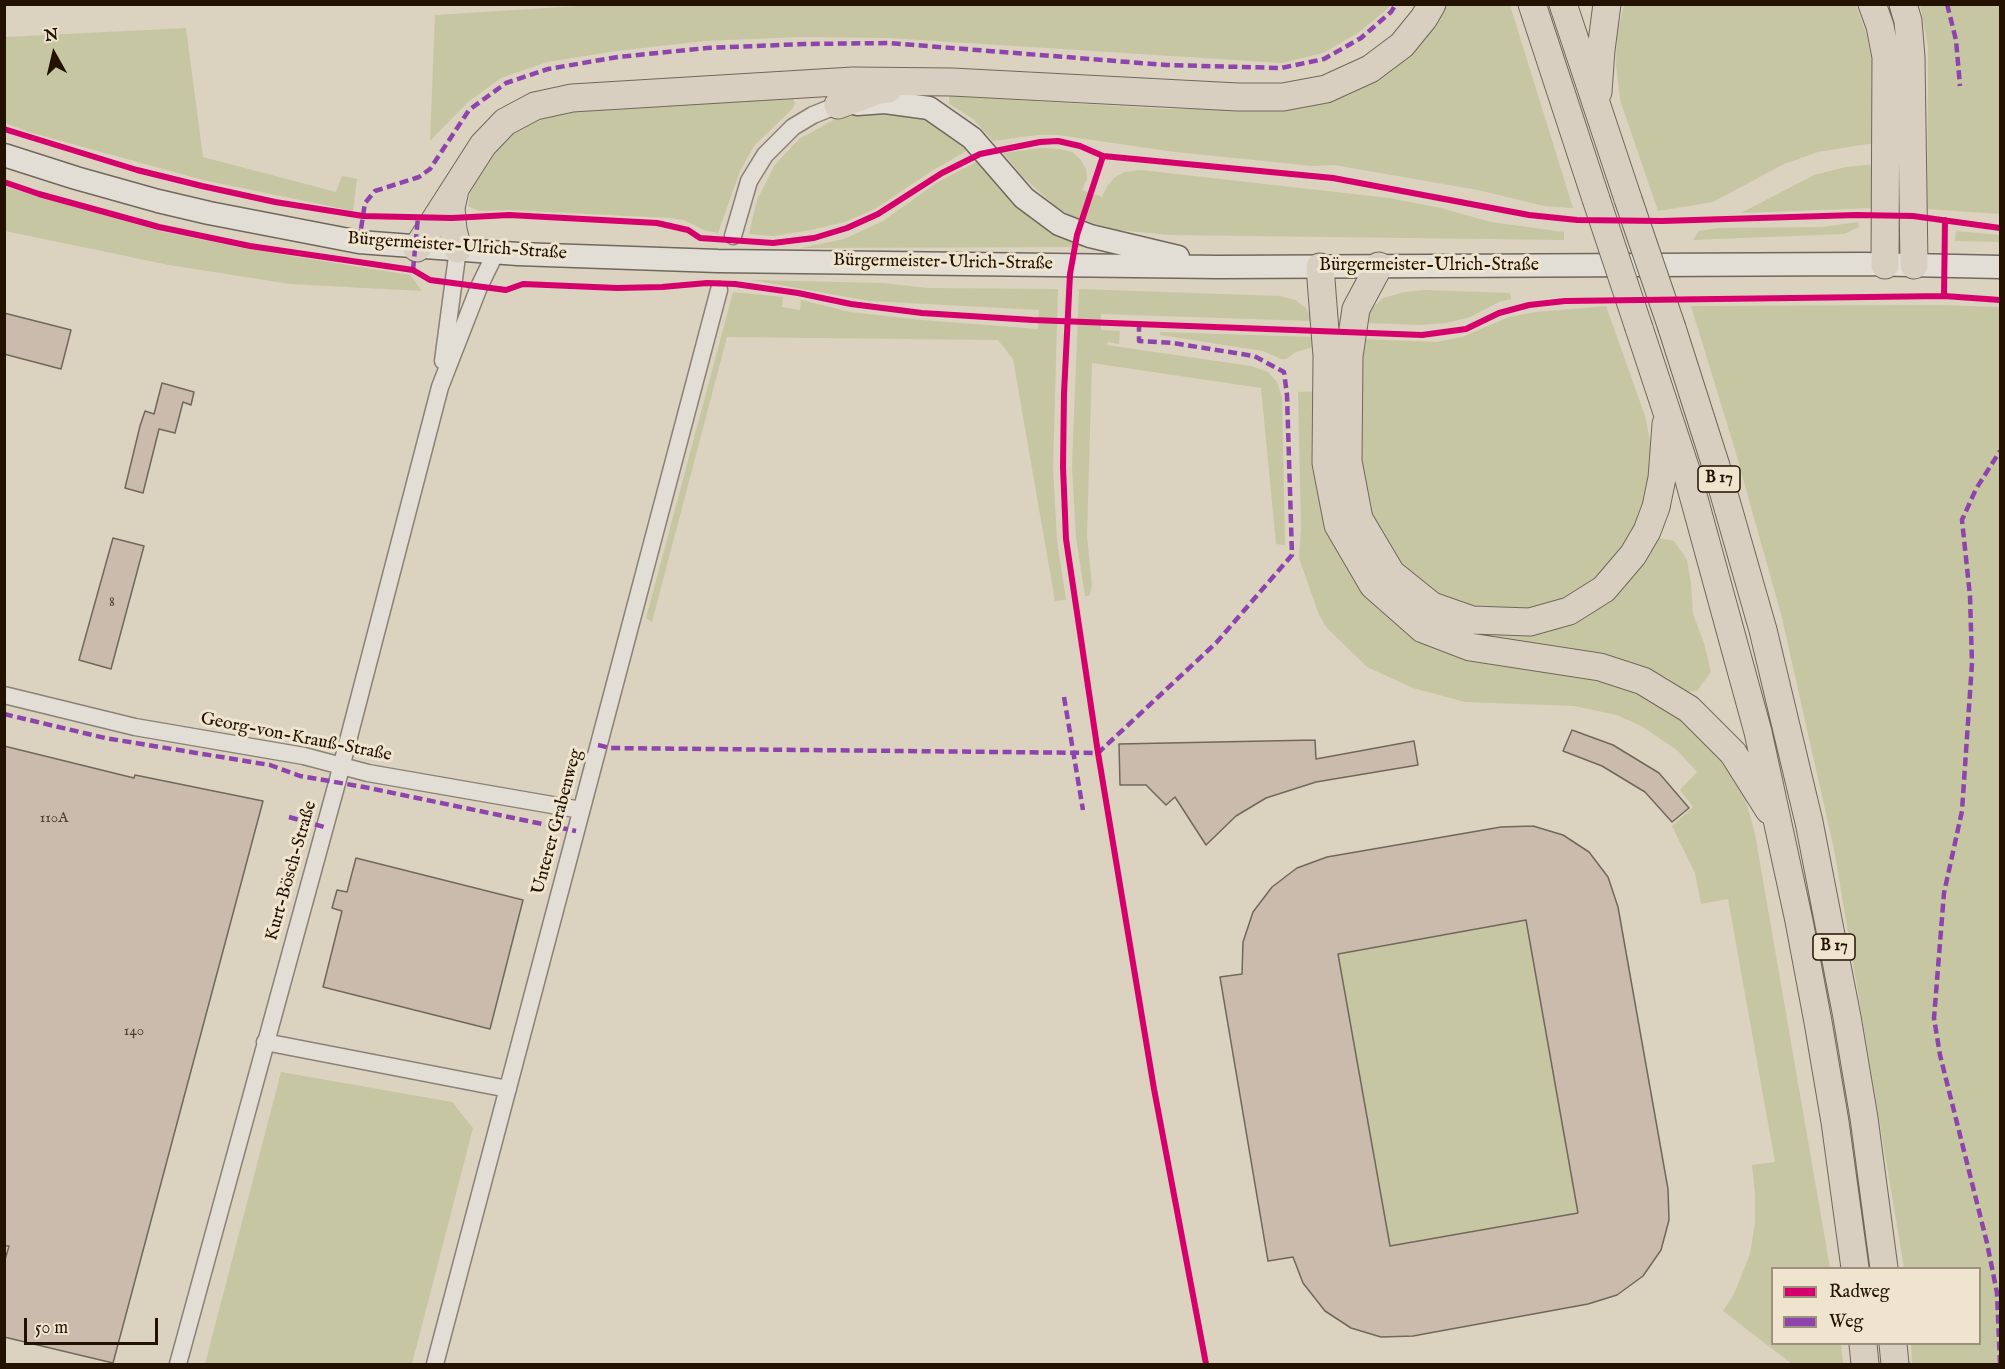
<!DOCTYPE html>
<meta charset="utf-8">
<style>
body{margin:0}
#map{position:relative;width:2005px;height:1369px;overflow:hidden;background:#dbd2c0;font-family:"IM FELL English",serif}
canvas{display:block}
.frame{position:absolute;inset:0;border:6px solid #231200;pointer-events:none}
.legend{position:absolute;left:1771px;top:1267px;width:210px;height:78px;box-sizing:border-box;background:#efe4ce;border:2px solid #9d907c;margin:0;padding:8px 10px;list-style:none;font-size:18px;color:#231200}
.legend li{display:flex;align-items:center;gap:12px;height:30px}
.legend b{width:30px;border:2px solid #9d907c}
.north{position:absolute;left:24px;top:24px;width:60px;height:60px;-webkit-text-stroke:4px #efe4ce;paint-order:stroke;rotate:352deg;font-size:16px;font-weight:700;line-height:24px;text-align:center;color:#231200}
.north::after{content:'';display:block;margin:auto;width:21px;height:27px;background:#231200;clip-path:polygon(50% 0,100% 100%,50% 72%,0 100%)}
.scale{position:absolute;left:24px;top:1318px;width:134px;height:27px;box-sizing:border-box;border:3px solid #231200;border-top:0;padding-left:8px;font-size:18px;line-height:21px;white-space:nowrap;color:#231200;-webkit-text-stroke:4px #efe4ce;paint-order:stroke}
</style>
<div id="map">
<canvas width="2005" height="1369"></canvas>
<div class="frame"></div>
<ul class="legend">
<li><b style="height:8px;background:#d6006c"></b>Radweg</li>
<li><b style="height:8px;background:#8e44ad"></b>Weg</li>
</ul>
<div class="north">N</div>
<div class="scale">50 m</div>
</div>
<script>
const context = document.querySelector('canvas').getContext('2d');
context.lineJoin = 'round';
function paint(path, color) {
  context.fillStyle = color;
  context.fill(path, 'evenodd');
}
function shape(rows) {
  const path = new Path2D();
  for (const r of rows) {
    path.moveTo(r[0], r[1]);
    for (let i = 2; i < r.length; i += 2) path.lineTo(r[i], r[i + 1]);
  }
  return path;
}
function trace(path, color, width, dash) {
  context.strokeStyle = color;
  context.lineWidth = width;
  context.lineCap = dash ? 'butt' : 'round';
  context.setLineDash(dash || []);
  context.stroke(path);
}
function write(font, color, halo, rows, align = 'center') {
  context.font = font + ' "IM FELL English",serif';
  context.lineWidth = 6;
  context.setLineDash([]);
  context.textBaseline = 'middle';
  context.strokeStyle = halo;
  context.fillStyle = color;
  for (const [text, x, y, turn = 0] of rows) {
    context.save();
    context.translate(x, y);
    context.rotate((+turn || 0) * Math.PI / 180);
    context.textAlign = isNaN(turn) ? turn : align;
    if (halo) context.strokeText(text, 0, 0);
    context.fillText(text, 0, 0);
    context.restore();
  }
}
paint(shape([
 [610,4,1390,4,1390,5,1387,9,1358,33,1323,53,1282,63,889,38,801,37,705,41,616,51,547,62,501,78,468,102,430,141,435,15],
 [1445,5,1510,5,1573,208,1544,206,1478,190,1334,165,1313,166,1175,152,1058,135,1038,135,993,141,973,119,949,104,949,96,1166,109,1278,108,1308,105],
 [1624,5,1856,5,1866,33,1873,67,1874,143,1818,152,1784,164,1713,202,1658,211,1620,100,1616,64,1617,34],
 [1920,5,1944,5,1945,7,1950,5,2000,5,2000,214,1927,209,1928,47],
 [186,28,203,157,336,192,342,176,357,179,353,211,203,180,29,132,5,123,5,37],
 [793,98,795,104,793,108,754,146,740,171,718,233,704,230,684,220,670,218,510,210,479,211,468,206,471,188,486,159,509,136,547,115,563,112],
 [903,111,932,122,950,133,968,150,930,172,875,209,845,222,811,230,774,236,749,234,757,200,774,166,799,139,839,117,873,112],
 [1040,148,1060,149,1072,152,1080,159,1086,169,1087,179,1082,190,1102,197,1108,185,1115,177,1125,172,1141,170,1389,198,1441,208,1491,222,1564,232,1564,240,1169,235,1118,230,1092,223,1068,214,1055,206,1023,177,1003,153],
 [978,161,1009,199,1024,212,1093,247,801,248,844,239,883,221,938,182],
 [1874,164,1872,208,1741,213,1814,175,1846,167],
 [5,187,164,232,249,249,410,275,422,291,290,284,169,265,5,231],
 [1858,222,1859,227,1844,234,1693,240,1699,231,1719,228,1822,227],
 [1956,231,2000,235,2000,242,1955,241],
 [751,280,883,283,928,288,1058,289,1053,468,1057,541,1066,600,1055,601,1013,359,998,340,727,337,652,622,646,618,733,292,783,297,782,307,800,310,801,300,850,312,922,320,1038,329,1039,310,870,301],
 [1079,289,1280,296,1295,300,1306,308,1312,321,1101,314,1101,330,1120,331,1119,344,1108,342,1107,345,1251,366,1268,372,1277,382,1282,397,1285,545,1276,544,1261,388,1092,363,1087,536,1092,586,1089,596,1085,596,1076,538,1072,466],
 [1425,290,1510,293,1511,299,1499,302,1470,317,1447,323,1420,325,1368,323,1371,309,1383,298,1404,292],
 [1940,305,2000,307,2000,1364,1912,1364,1911,1344,1980,1344,1980,1268,1904,1268,1834,849,1781,614,1735,450,1691,306],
 [1606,306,1645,416,1653,455,1649,505,1600,583,1565,603,1527,614,1474,611,1437,598,1399,568,1369,516,1359,460,1358,393,1365,339,1436,342,1462,337,1509,317,1536,312],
 [1160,332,1313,337,1313,347,1296,352,1286,359,1281,359,1263,351,1160,335],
 [1327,391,1326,463,1423,628,1600,667,1733,753,1755,834,1830,1268,1772,1268,1772,1344,1841,1344,1843,1364,1792,1364,1723,1311,1734,1294,1750,1254,1755,1223,1755,1193,1752,1165,1775,1162,1728,899,1701,904,1695,873,1672,826,1693,807,1680,790,1697,772,1678,751,1643,727,1617,715,1574,706,1465,702,1413,688,1367,667,1327,628,1319,615,1299,558,1301,528,1298,392],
 [1659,538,1674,541,1687,560,1691,583,1693,614,1704,643,1711,672,1697,691,1686,692,1666,677,1631,663,1463,633,1629,578,1645,561],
 [1533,826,1563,835,1589,852,1608,877,1618,907,1668,1189,1669,1220,1661,1250,1643,1276,1617,1295,1588,1304,1413,1336,1381,1337,1351,1328,1325,1311,1303,1283,1293,1258,1268,1261,1220,977,1242,974,1243,942,1253,912,1272,887,1297,868,1327,857,1501,827],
 [281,1072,452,1102,473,1128,412,1364,205,1364]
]), '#c7c6a3');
const building = shape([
 [4,313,71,330,61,369,4,354,4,313],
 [162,383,194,392,191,405,183,402,175,433,159,429,143,493,125,488,140,426,145,411,154,414,162,383],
 [113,538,144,546,111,669,79,660,113,538],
 [1572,730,1613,745,1659,773,1689,808,1672,822,1645,792,1602,766,1563,751,1572,730],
 [1315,740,1316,759,1414,741,1418,765,1316,782,1266,798,1236,816,1206,845,1175,797,1166,805,1146,785,1120,785,1119,744,1315,740],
 [4,746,134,778,135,775,263,801,113,1363,4,1337,4,1263,9,1246,4,1246,4,746],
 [1533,826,1563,835,1589,852,1608,877,1618,907,1668,1189,1669,1220,1661,1250,1643,1276,1617,1295,1588,1304,1413,1336,1381,1337,1351,1328,1325,1311,1303,1283,1293,1257,1268,1261,1220,977,1242,974,1243,942,1253,912,1272,887,1297,868,1327,857,1501,827,1533,826],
 [1526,920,1578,1213,1390,1246,1338,954,1526,920],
 [356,858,523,900,490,1029,323,987,342,911,332,908,337,890,347,892,356,858]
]);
paint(building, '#cbbbac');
trace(building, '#70685c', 1.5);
const minor = shape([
 [733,236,749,181,765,155,793,127,813,115,838,105],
 [443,361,458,249],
 [4,695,135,727,304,756,368,773,581,810],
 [265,1042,508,1089],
 [178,1364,337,783,440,387,479,287,496,252],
 [435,1364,719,290]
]);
const secondary = shape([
 [857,104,885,102,929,108,972,138,1024,198,1059,224,1090,236,1178,257],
 [4,155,76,178,158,201,209,213,359,242,518,254,718,261,1218,267,1864,264,2000,267]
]);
const trunk = shape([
 [1532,4,1596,199],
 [1563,4,1628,199],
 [1872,4,1880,26,1886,57,1885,265],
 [1903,4,1908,21,1911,57,1914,265],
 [1598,92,1601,50,1607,4],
 [838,105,879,90,888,89],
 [455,190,451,208,453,230,458,249],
 [417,248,483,145,505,122,535,106,572,98,853,81,952,82,1238,97,1283,97,1326,89,1370,69,1402,45,1424,18,1432,4],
 [1379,266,1356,309,1349,356,1348,461,1359,519,1391,573,1432,606,1472,620,1530,622,1569,611,1604,589,1633,555,1647,531,1656,507,1662,478,1666,424],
 [1320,267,1327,356,1326,463,1338,525,1373,585,1423,629,1470,647,1600,667,1643,681,1689,709,1733,753,1769,810],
 [1639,328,1687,473,1758,732,1799,921,1818,1022,1835,1122,1855,1268],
 [1672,328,1716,466,1763,630,1809,822,1847,1017,1864,1118,1884,1268],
 [1863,1344,1865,1364],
 [1893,1344,1895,1364]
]);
trace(minor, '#8a8276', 19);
trace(secondary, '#70685c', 25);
trace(trunk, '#70685c', 29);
trace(minor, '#e3ded5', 16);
trace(secondary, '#e3ded5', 22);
trace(trunk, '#d8cfc0', 27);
const trunkBridge = shape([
 [1596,199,1639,328],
 [1628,199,1672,328]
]);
trace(trunkBridge, '#70685c', 29, []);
trace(trunkBridge, '#d8cfc0', 27);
trace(shape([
 [1947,4,1956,40,1960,86],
 [359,242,365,203,375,191,419,177,430,169,469,110,506,83,548,69,618,57,707,48,804,44,889,43,1166,65,1281,68,1324,59,1361,38,1391,12,1396,4],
 [413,270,418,217],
 [1064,697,1083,810],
 [4,714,105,738,270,765,300,776,364,787,576,831],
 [598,745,610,748,1098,753,1216,643,1292,555,1287,395,1284,372,1254,356,1173,343,1139,341,1139,324],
 [289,817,324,827],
 [2000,1364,1997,1293,1987,1243,1940,1055,1934,1018,1944,893,1962,811,1972,663,1970,596,1962,520,1976,489,2000,451]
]), '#8e44ad', 4.5, [9, 4.5]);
trace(shape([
 [4,129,137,170,202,186,275,202,363,216,452,218,509,215,657,223,688,230,700,238,773,243,814,238,847,228,878,214,942,173,980,154,1040,142,1058,141,1080,146,1103,156,1333,178,1529,215,1577,220,1662,221,1856,215,1913,216,2000,228],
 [1103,156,1077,235,1070,274,1064,393,1063,467,1066,539,1098,753,1154,1089,1206,1364],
 [4,182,39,194,159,227,250,246,413,270,430,280,506,290,523,284,617,288,662,287,707,283,735,284,798,293,851,304,922,313,1033,320,1422,335,1466,329,1499,313,1529,305,1565,301,1944,296,2000,300],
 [1944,296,1945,220]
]), '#d6006c', 6);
write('15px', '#4e3d2c', null, [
 ["8",112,603],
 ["110A",54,819],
 ["140",134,1032]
]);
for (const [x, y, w] of [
 [1719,479,42],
 [1834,947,42]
]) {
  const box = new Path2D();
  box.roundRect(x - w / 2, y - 13, w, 26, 4.5);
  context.fillStyle = '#efe4ce';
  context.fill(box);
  trace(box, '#231200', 1.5);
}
write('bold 16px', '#231200', null, [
 ["B 17",1719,479],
 ["B 17",1834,947]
]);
write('18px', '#231200', '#efe4ce', [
 ["Bürgermeister-Ulrich-Straße",457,247,4],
 ["Bürgermeister-Ulrich-Straße",943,263,1],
 ["Bürgermeister-Ulrich-Straße",1429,266],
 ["Georg-von-Krauß-Straße",296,738,11],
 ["Unterer Grabenweg",558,822,-75],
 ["Kurt-Bösch-Straße",292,871,-74]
]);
</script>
